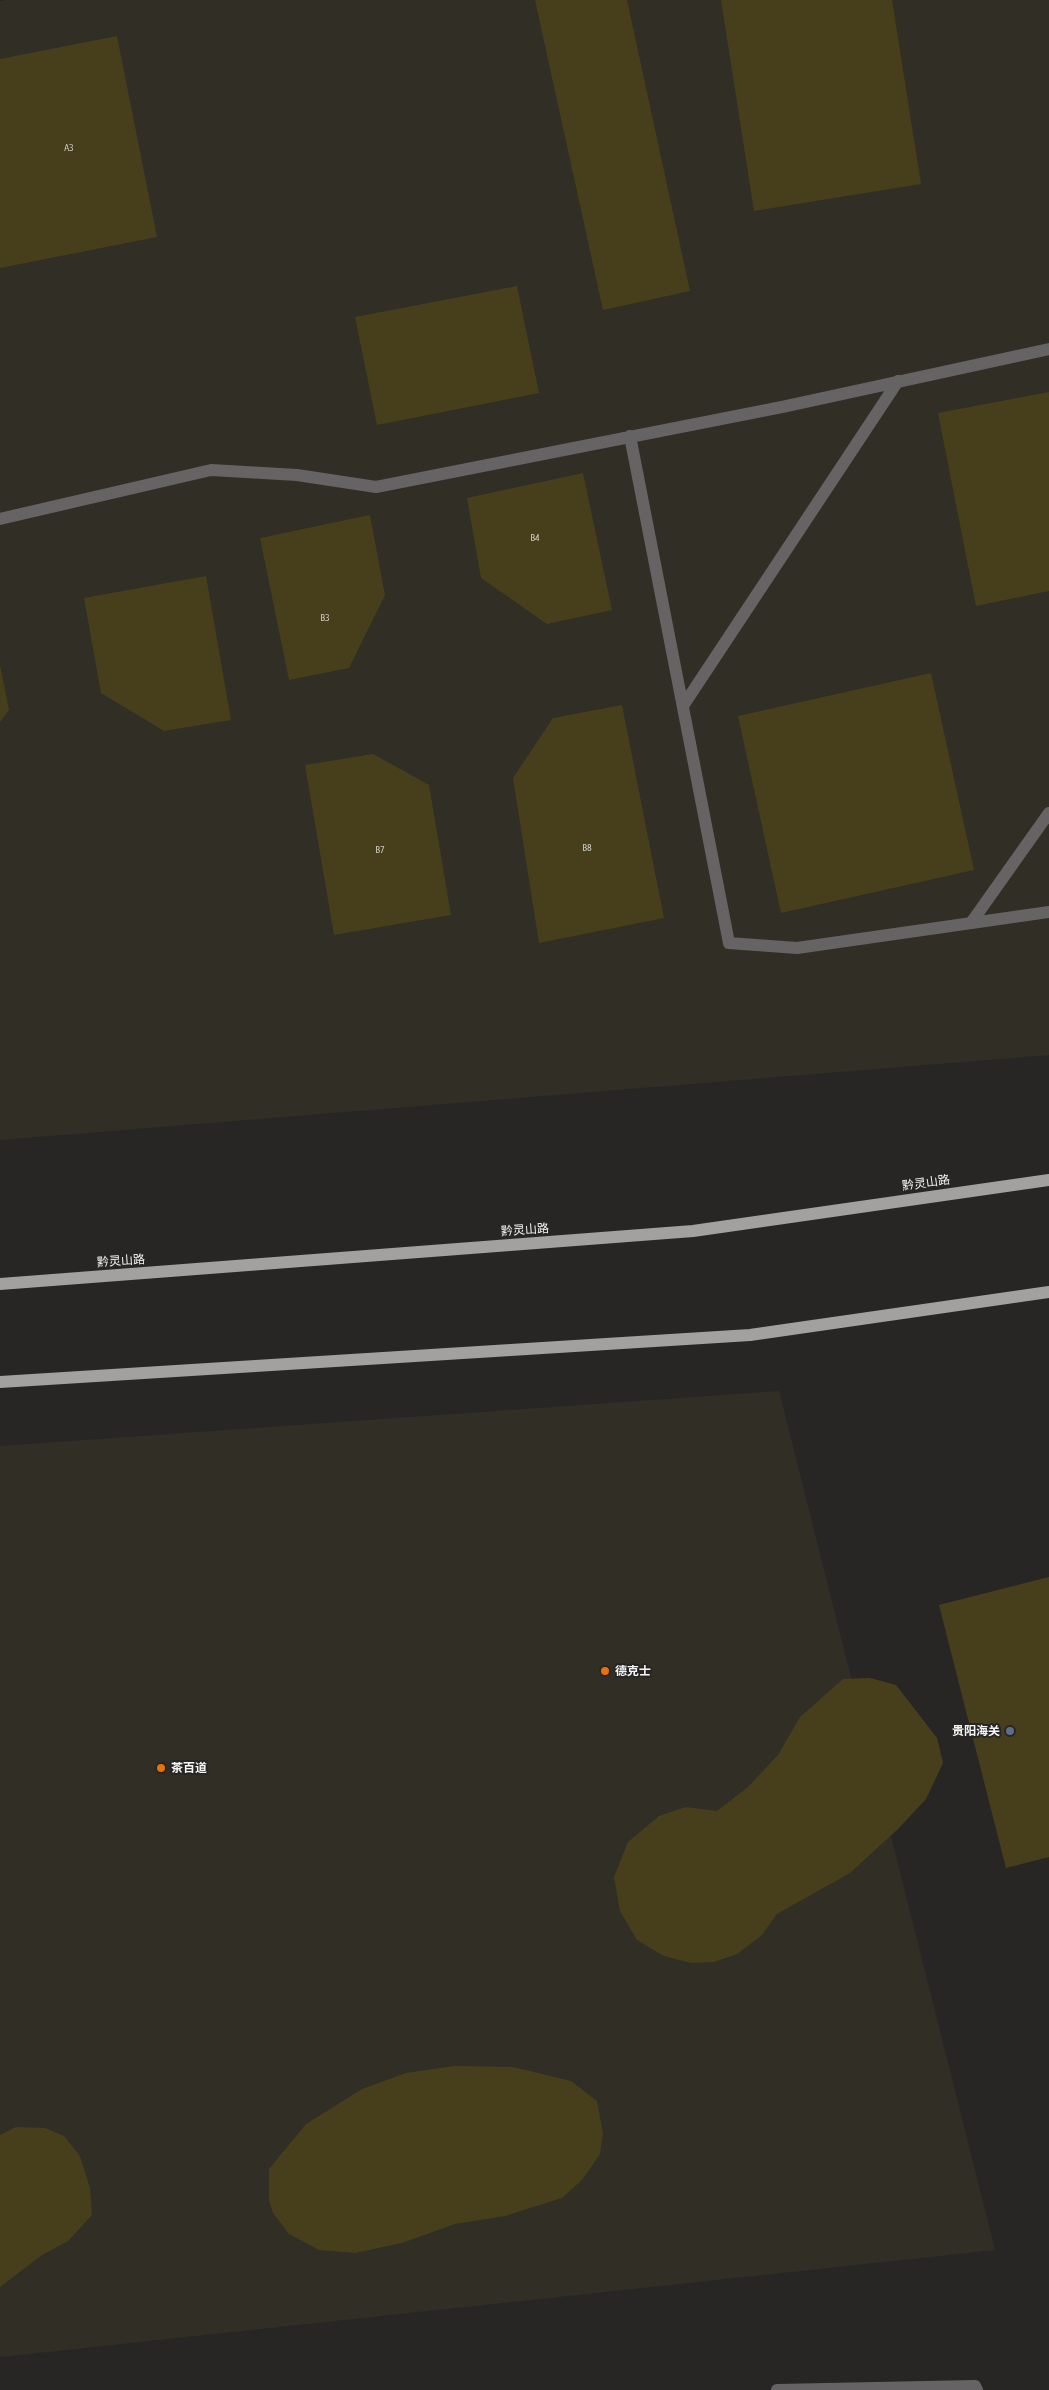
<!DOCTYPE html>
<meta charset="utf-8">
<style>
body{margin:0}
canvas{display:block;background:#272624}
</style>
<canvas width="1049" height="2390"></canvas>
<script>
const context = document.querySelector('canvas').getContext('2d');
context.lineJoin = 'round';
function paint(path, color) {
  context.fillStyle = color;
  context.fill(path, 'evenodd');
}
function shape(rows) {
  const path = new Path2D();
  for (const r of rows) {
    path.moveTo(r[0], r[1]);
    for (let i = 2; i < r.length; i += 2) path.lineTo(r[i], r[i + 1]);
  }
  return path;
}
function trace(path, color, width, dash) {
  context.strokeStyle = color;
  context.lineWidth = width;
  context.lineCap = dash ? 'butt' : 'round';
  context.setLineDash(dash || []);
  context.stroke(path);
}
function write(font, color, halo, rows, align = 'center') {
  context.font = font + ' "Asap Condensed","Noto Sans SC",sans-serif';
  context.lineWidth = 4;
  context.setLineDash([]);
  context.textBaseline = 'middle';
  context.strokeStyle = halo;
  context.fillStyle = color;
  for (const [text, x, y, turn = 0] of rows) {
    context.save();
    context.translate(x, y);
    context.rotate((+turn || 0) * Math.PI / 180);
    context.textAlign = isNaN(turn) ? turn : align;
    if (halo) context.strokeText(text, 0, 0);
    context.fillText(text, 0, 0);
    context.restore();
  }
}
paint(shape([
 [7,0,1049,0,1049,1055,0,1140,0,1],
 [779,1391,995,2250,0,2357,0,1446]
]), '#302e25');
paint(shape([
 [535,0,627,0,690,291,603,310],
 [721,0,892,0,921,184,754,211],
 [117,36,157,237,0,268,0,59],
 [517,286,539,393,377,425,355,317],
 [1049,392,1049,591,976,606,938,413],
 [583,473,612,610,547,624,481,578,467,498],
 [370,515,385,595,349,668,289,680,260,538],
 [206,576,231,720,164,731,101,693,84,598],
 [0,665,9,710,0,722],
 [931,673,974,870,781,913,738,716],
 [622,705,664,918,539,943,513,778,553,718],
 [373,754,429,785,451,915,334,935,305,765],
 [1049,1577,1049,1857,1006,1868,939,1605],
 [870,1678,896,1685,937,1738,943,1763,926,1799,898,1829,850,1873,777,1914,761,1936,737,1954,714,1962,691,1963,664,1956,637,1940,620,1911,614,1877,628,1842,659,1816,686,1807,717,1811,748,1787,778,1755,800,1717,843,1679],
 [454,2066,513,2067,571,2081,597,2101,603,2133,600,2154,582,2180,562,2198,505,2216,455,2224,402,2243,355,2253,319,2250,289,2234,273,2213,269,2200,269,2169,306,2124,362,2089,406,2073],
 [16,2127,45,2128,64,2136,80,2156,90,2188,92,2215,68,2241,42,2255,0,2287,0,2135]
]), '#473f1c');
trace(shape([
 [971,923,1049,813]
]), '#656364', 12);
trace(shape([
 [630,436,729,943,797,948,1049,912],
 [0,519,211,470,297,475,376,487,782,407,1049,349],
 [683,706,898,381],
 [777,2390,975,2386,977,2390]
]), '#656364', 12);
trace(shape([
 [0,1284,693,1231,1049,1180],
 [0,1382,750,1335,1049,1292]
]), '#a3a0a0', 12);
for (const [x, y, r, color] of [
 [605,1671,5,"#e8710a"],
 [1010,1731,5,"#5c6f8a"],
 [161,1768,5,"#e8710a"]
]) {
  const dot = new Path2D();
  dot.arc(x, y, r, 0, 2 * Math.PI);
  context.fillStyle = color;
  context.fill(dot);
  trace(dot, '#272624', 2);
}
write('10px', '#cac8bd', null, [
 ["A3",69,148],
 ["B4",535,538],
 ["B3",325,618],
 ["B8",587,848],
 ["B7",380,850]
]);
write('12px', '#f5f5f3', '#272624', [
 ["黔灵山路",926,1183,-8],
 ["黔灵山路",525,1230,-4],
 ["黔灵山路",121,1261,-4]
]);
write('bold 12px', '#f5f5f3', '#272624', [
 ["德克士",615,1671],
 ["贵阳海关",1000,1731,"right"],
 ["茶百道",171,1768]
], 'left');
</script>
